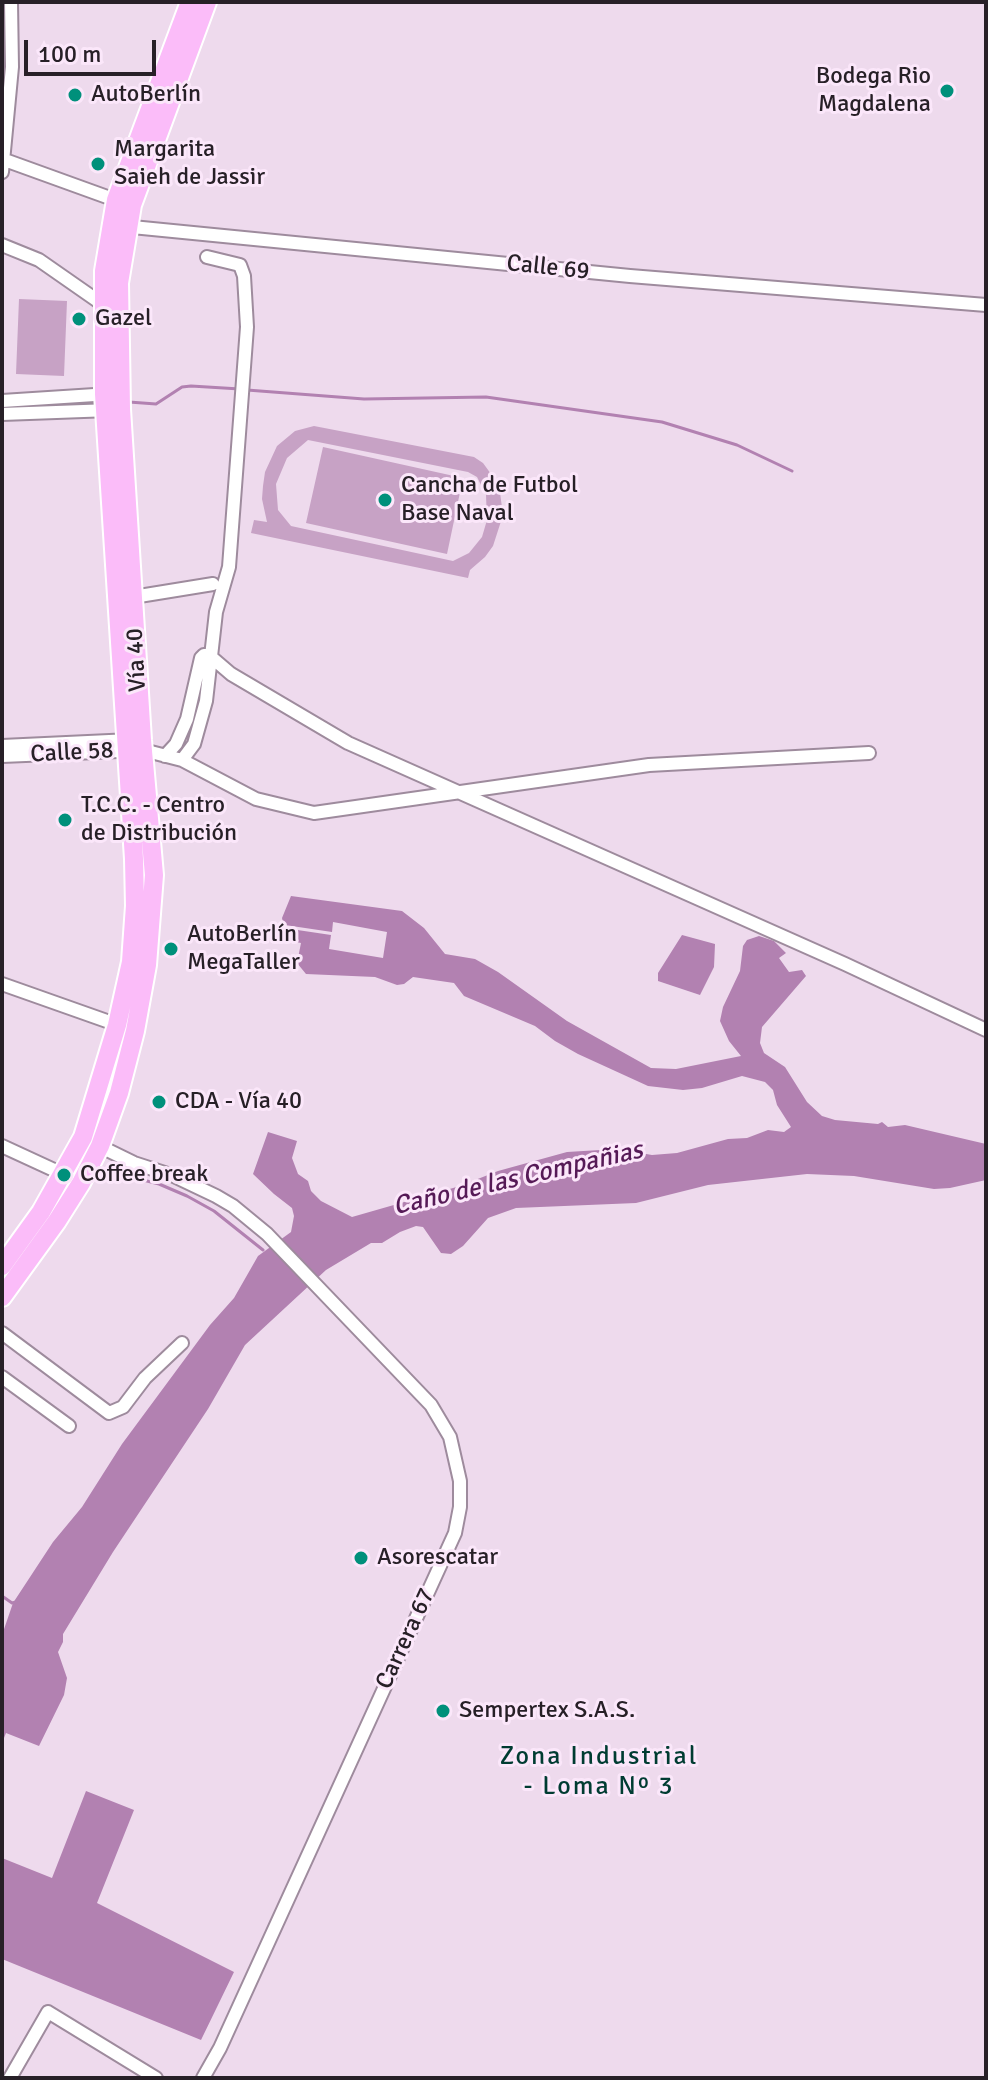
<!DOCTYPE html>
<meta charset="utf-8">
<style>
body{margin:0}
#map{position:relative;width:988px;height:2080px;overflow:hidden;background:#eedaed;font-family:Signika,sans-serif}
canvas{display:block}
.frame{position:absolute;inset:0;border:4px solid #272027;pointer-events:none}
.scale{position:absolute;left:24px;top:40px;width:132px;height:36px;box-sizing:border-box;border:4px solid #272027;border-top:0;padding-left:10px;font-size:24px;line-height:28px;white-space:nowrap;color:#272027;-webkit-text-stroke:6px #fbe7fa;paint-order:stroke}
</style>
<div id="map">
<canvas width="988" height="2080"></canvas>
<div class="frame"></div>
<div class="scale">100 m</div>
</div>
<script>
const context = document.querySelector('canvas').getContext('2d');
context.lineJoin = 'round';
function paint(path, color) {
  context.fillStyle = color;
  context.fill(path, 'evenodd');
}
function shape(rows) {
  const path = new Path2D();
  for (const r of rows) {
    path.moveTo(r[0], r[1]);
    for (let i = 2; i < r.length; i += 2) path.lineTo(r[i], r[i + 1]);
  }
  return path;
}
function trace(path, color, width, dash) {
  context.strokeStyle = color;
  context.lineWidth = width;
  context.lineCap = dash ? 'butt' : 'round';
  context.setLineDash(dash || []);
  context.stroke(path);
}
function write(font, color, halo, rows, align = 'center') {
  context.font = font + ' Signika,sans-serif';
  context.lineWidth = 6;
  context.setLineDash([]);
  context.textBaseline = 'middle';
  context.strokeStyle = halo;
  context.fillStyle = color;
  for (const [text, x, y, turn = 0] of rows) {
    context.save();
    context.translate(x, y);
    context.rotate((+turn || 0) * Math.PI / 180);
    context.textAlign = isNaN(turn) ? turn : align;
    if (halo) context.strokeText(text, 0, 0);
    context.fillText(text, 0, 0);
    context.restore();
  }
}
paint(shape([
 [19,299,67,301,64,376,16,374],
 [314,426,474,457,483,463,499,485,503,515,493,546,485,557,470,570,468,578,251,533,254,520,267,522,262,499,263,486,265,472,277,446,295,431],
 [308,440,468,472,477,477,486,495,487,520,482,537,469,553,453,561,291,526,278,510,276,484,287,458],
 [323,447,463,478,447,554,306,523]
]), '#c7a2c5');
paint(shape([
 [291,896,402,911,424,928,445,954,475,959,498,972,567,1021,651,1068,676,1069,741,1056,729,1041,720,1021,723,1007,740,971,743,946,747,940,759,936,774,941,786,953,779,958,789,972,802,970,806,976,762,1027,760,1043,764,1053,785,1067,807,1102,822,1116,835,1120,878,1124,882,1122,888,1127,905,1125,986,1144,986,1180,950,1188,934,1189,854,1176,807,1174,708,1185,636,1203,516,1208,488,1218,463,1246,451,1254,441,1253,423,1227,416,1226,400,1232,382,1243,371,1243,326,1270,245,1345,208,1409,113,1552,63,1634,63,1642,58,1652,67,1678,64,1695,39,1746,6,1733,2,1743,2,1635,13,1603,53,1542,82,1507,122,1444,210,1325,234,1298,258,1256,291,1232,294,1216,292,1208,274,1194,253,1174,268,1132,297,1141,292,1158,298,1174,308,1181,311,1191,321,1201,352,1217,460,1186,498,1171,567,1152,617,1149,652,1155,677,1153,728,1139,747,1138,768,1130,784,1132,791,1127,777,1105,773,1090,765,1082,742,1076,702,1088,683,1090,648,1086,578,1054,555,1041,535,1026,464,996,454,983,413,977,404,984,397,985,375,977,306,974,297,963,301,943,287,940,282,918],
 [682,935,715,944,714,967,700,995,658,981,658,973],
 [86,1791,134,1810,97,1903,234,1972,201,2040,2,1959,2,1858,52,1878]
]), '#b281b1');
paint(shape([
 [333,922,387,932,383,958,329,949,331,935,284,928,285,925,332,932]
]), '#eedaed');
trace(shape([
 [247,390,364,399,486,397,662,422,737,445,792,471],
 [129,402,156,404,182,387,191,386,240,389],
 [99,1169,159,1184,187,1196,214,1211,263,1250],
 [2,1596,12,1603,16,1602]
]), '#b281b1', 3);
const minor = shape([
 [2,159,121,202],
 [2,172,12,67,11,2],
 [122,226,630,276,986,305],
 [2,245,39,260,105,306],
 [2,401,110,394],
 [2,414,111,410],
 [133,597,213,584],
 [210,656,231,674,348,743,845,964,986,1030],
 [2,746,131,740],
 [2,756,143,750,182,760,194,744,206,701,216,612,229,567,247,327,244,276,240,265,207,257],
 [165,756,176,744,187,719,201,658,204,655,210,656],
 [182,760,256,799,314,813,649,765,869,753],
 [2,984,135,1031],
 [93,1143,134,1163,174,1176,216,1196,233,1206,267,1234,431,1405,450,1437,460,1481,460,1507,455,1533,220,2048,203,2078],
 [2,1146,67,1176],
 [2,1333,109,1413,123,1407,145,1378,182,1343],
 [2,1377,69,1426],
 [10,2078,48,2012,156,2078]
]);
const highway = shape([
 [2,1266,41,1212,83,1137,117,1025,131,962,135,906,134,859,104,394,104,271,116,200,190,2],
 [2,1297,57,1221,81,1183,100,1146,119,1093,135,1031,147,965,154,875,142,740,121,409,119,283,132,205,207,2]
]);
trace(minor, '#9e8b9d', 16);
trace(highway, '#fff', 22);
trace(minor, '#fff', 12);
trace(highway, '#fbbcf9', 18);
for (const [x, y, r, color] of [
 [947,91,8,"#00907b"],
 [75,95,8,"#00907b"],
 [98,164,8,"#00907b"],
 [79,319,8,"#00907b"],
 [385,500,8,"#00907b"],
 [65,820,8,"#00907b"],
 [171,949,8,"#00907b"],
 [159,1102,8,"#00907b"],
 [64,1175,8,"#00907b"],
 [361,1558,8,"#00907b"],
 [443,1711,8,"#00907b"]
]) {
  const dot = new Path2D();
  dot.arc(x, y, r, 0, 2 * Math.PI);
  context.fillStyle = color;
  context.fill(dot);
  trace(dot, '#fbe7fa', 3);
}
write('24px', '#272027', '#fbe7fa', [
 ["Bodega Rio",931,77,"right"],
 ["Magdalena",931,105,"right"],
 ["AutoBerlín",91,95],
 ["Margarita",114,150],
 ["Saieh de Jassir",114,178],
 ["Gazel",95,319],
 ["Cancha de Futbol",401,486],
 ["Base Naval",401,514],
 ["T.C.C. - Centro",81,806],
 ["de Distribución",81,834],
 ["AutoBerlín",187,935],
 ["MegaTaller",187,963],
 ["CDA - Vía 40",175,1102],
 ["Coffee break",80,1175],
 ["Asorescatar",377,1558],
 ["Sempertex S.A.S.",459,1711]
], 'left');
write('24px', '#272027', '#fbe7fa', [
 ["Calle 69",548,268,6],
 ["Vía 40",137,660,-93],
 ["Calle 58",72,753,-3],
 ["Carrera 67",406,1639,-65]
]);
write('italic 26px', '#561a57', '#fbe7fa', [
 ["Caño de las Compañias",518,1179,-13]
]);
context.letterSpacing = '2px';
write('26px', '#003c32', '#fbe7fa', [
 ["Zona Industrial",599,1757],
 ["- Loma Nº 3",599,1787]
]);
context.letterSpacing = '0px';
</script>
